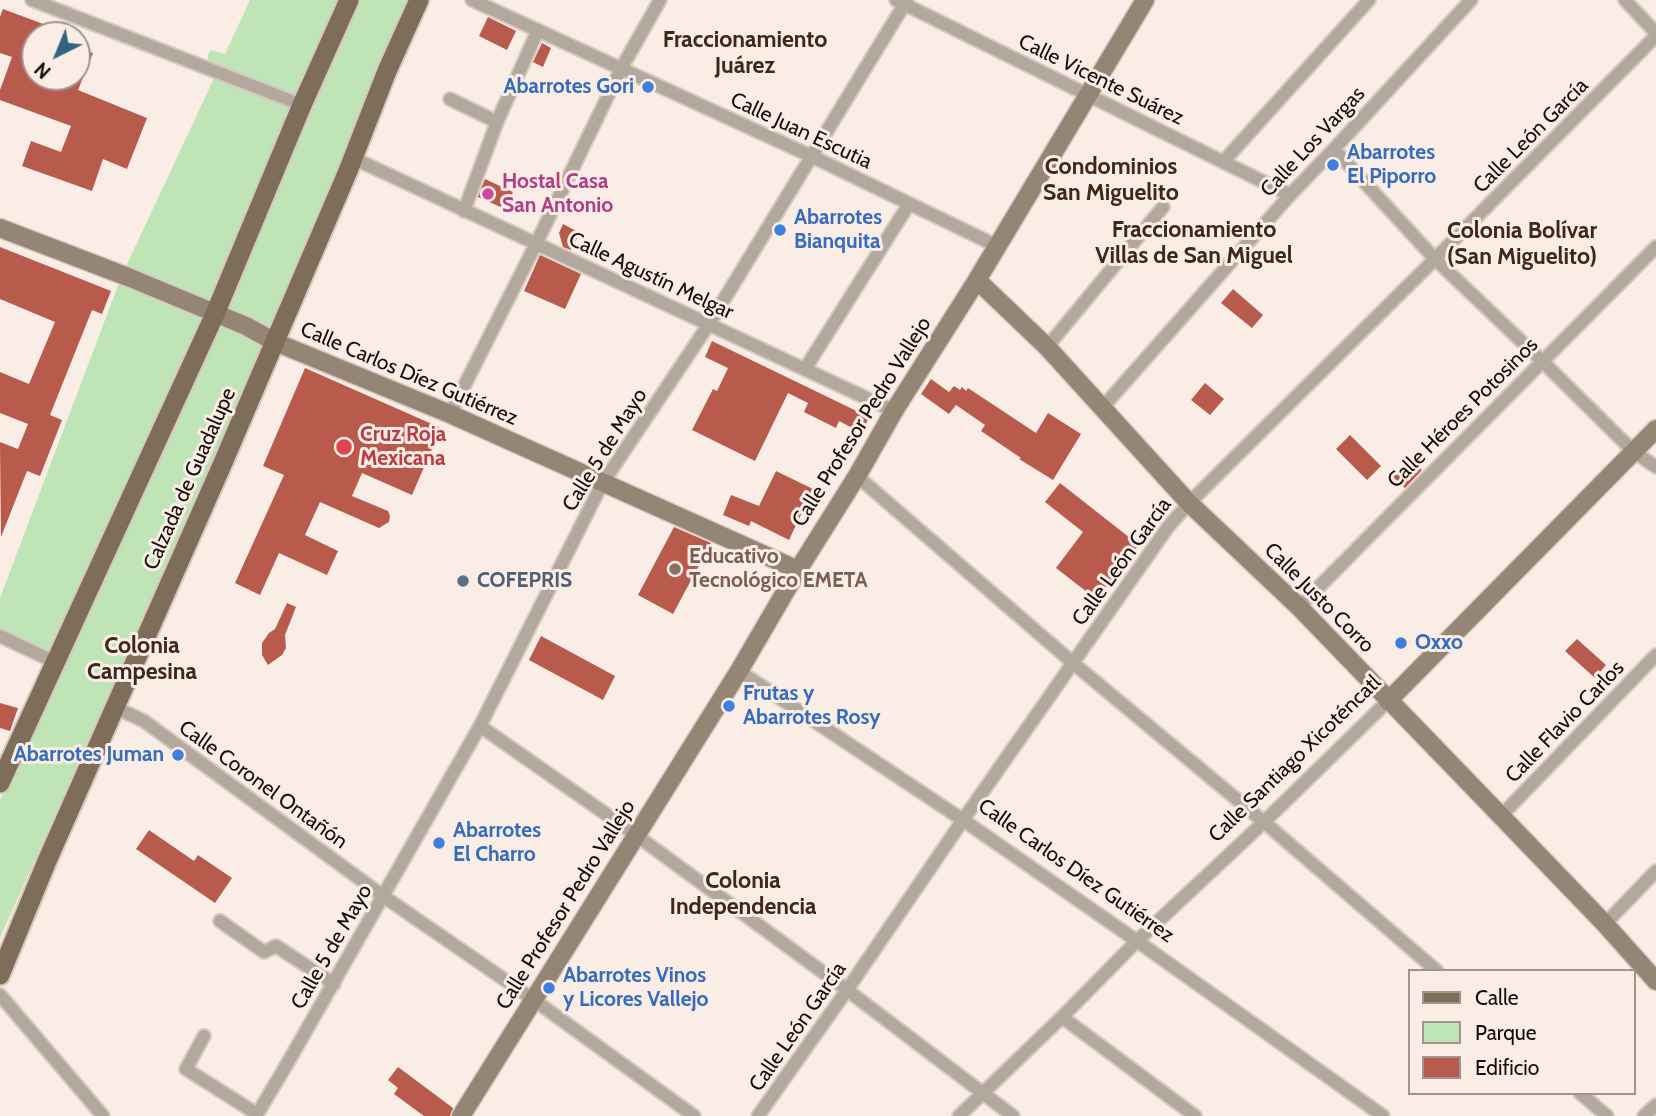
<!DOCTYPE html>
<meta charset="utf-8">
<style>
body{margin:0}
#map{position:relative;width:1656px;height:1116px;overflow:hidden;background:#faede6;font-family:Cabin,sans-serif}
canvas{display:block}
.legend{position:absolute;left:1408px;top:969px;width:228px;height:126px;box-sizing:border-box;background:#faede6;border:2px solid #a0948d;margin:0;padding:9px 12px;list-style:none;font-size:21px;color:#180e08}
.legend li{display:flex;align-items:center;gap:14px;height:35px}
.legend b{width:35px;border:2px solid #a0948d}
.north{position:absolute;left:21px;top:21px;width:70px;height:70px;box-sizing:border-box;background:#faede6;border:2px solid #a0948d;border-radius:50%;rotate:223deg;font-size:19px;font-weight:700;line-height:28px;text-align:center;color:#180e08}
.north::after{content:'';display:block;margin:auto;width:24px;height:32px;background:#2f6580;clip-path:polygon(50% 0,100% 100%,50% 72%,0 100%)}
</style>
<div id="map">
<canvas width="1656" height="1116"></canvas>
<ul class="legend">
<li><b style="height:9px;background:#7e6d59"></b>Calle</li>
<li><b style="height:19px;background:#bfe4b5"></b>Parque</li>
<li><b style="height:19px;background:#b85b4d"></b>Edificio</li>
</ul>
<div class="north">N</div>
</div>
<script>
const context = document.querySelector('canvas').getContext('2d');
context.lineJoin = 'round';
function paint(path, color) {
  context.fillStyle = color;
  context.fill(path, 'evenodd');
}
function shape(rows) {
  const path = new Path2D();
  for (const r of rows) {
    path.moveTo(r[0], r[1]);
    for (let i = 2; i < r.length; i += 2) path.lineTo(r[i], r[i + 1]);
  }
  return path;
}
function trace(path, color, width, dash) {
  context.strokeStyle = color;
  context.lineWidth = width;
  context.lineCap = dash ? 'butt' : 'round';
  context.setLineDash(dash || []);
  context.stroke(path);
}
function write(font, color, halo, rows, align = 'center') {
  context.font = font + ' Cabin,sans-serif';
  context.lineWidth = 6;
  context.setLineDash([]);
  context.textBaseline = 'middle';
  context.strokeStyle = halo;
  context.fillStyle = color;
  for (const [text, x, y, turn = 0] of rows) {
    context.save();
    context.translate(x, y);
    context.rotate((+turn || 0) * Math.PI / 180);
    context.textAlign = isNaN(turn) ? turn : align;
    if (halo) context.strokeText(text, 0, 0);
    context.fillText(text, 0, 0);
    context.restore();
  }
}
paint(shape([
 [250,0,341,0,300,101,208,63,208,55,211,50,225,54],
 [354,0,410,0,270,331,0,938,0,800,52,678,55,662,0,636,0,598,122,275,217,72,302,105]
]), '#bfe4b5');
paint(shape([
 [3,9,70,34,35,35,35,77,77,77,77,47,93,53,78,90,147,118,127,169,103,159,92,191,22,166,31,141,61,152,71,126,0,100,0,90,12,57,0,53,0,17],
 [488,17,516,31,507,50,479,36],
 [542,43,551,48,543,67,533,62],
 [485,179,513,192,505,209,478,197],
 [563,224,580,233,571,250,563,247,559,233],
 [0,247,111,291,102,314,92,310,50,415,62,420,40,476,27,471,1,537,0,442,18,449,28,424,0,413,0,372,29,384,55,322,0,299],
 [540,255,581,274,565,309,524,291],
 [1233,289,1263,315,1252,328,1221,303],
 [712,341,869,417,862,433,839,421,836,428,804,412,808,403,788,393,755,461,692,430,713,389,717,391,728,368,705,357],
 [305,368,441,428,412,495,362,473,352,496,388,511,390,516,389,522,379,528,320,502,305,535,338,551,327,575,279,553,260,595,235,583,284,475,263,466],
 [931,379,949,392,954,386,960,390,962,387,966,391,968,388,1036,433,1048,413,1081,434,1053,480,1019,459,1021,458,981,431,985,425,956,405,949,414,921,394],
 [1205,383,1224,399,1210,415,1191,400],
 [1350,435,1381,466,1367,480,1336,449],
 [1409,458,1422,470,1405,488,1392,476],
 [776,471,813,489,789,540,751,521,749,526,723,515,731,495,759,506],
 [1060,483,1139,545,1096,599,1056,568,1083,532,1045,502],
 [674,527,711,543,673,614,638,595],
 [287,603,296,607,285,635,286,648,282,655,268,665,262,655,262,643,269,633,275,629],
 [541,636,615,676,603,700,529,660],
 [1577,639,1606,665,1595,678,1565,651],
 [0,703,18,708,10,731,0,728],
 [149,830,194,861,198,855,232,878,215,903,136,849],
 [398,1067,453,1108,450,1116,424,1116,394,1094,398,1088,388,1080]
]), '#b85b4d');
const street = shape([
 [32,0,302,105],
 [472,0,811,156,997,246],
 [896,0,1290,195],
 [1625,0,1656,33],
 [450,99,497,122],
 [1334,149,1435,259,1542,361,1633,451,1656,467],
 [353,158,894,411],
 [1223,162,1369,0],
 [464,211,497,122,538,30],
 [1047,347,1163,207],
 [805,369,909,204],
 [1103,407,1290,195,1334,149,1471,0],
 [450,414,536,244,621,69,660,0],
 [857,476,1073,663,1264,822,1437,971],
 [1299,607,1656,247],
 [0,636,55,662],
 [739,671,963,820,1137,941,1383,1116],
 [116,708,144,721,383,896,534,1000,694,1116],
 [480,726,636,835,847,990,1013,1116],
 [1501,816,1656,655],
 [220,921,264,952,276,946,334,984],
 [1605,924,1656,871],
 [0,995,103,1116],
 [1062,1017,1195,1116],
 [204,1036,186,1069,257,1114],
 [1580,1093,1607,1116],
 [256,1116,287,1064,480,726,602,484,709,324,907,0],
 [758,1116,847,990,963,820,1168,527,1189,503,1435,259,1656,36],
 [959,1116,1062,1017,1137,941,1264,822,1388,701],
 [1644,1116,1656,1105]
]);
const secondary = shape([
 [0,228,128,277,246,326,275,342,450,414,798,570],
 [977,280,1047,347,1189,503,1299,607,1501,816,1605,924,1656,981],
 [1388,701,1656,429],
 [461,1116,739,671,798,570,857,476,894,411,977,280,1145,0]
]);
const primary = shape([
 [0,783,215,314,302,105,349,0],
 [0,975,47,861,222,465,348,171,387,71,419,0]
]);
trace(street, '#d6c9c2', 16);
trace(secondary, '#d6c9c2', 21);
trace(primary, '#d6c9c2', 23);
trace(street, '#b2a89d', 12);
trace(secondary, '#948575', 18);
trace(primary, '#7e6d59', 19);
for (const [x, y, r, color] of [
 [648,87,7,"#3f7fe0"],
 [1333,165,7,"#3f7fe0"],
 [488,194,7,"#d1479c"],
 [780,230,7,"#3f7fe0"],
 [344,447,9,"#e0444e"],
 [675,569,7,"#8d6e63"],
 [463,581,7,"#5c6f8a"],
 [1401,643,7,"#3f7fe0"],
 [729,706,7,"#3f7fe0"],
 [178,755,7,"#3f7fe0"],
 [439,843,7,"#3f7fe0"],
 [549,988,7,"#3f7fe0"]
]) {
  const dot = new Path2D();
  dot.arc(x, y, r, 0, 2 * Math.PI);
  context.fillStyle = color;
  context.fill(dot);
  trace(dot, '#faede6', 2.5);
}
write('21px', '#180e08', '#faede6', [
 ["Calle Vicente Suárez",1101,80,26],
 ["Calle Juan Escutia",801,131,25],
 ["Calle León García",1531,136,-45],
 ["Calle Los Vargas",1313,142,-47],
 ["Calle Agustín Melgar",651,276,25],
 ["Calle Carlos Díez Gutiérrez",409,374,23],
 ["Calle Héroes Potosinos",1463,413,-45],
 ["Calle Profesor Pedro Vallejo",862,422,-58],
 ["Calle 5 de Mayo",605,450,-58],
 ["Calzada de Guadalupe",190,479,-66],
 ["Calle León García",1122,562,-54],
 ["Calle Justo Corro",1319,598,45],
 ["Calle Flavio Carlos",1565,722,-46],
 ["Calle Santiago Xicoténcatl",1295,759,-44],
 ["Calle Coronel Ontañón",263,785,36],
 ["Calle Carlos Díez Gutiérrez",1076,871,35],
 ["Calle Profesor Pedro Vallejo",566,905,-58],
 ["Calle 5 de Mayo",332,947,-60],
 ["Calle León García",798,1027,-55]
]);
write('bold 21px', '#366cbe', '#faede6', [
 ["Abarrotes Gori",634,87,"right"],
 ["Abarrotes",1347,153],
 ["El Piporro",1347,177],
 ["Abarrotes",794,218],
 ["Bianquita",794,242],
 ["Oxxo",1415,643],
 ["Frutas y",743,694],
 ["Abarrotes Rosy",743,718],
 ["Abarrotes Juman",164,755,"right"],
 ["Abarrotes",453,831],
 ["El Charro",453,855],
 ["Abarrotes Vinos",563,976],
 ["y Licores Vallejo",563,1000]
], 'left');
write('bold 21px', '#b23c85', '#faede6', [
 ["Hostal Casa",502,182],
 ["San Antonio",502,206]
], 'left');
write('bold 21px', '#be3a42', '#faede6', [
 ["Cruz Roja",360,435],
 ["Mexicana",360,459]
], 'left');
write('bold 21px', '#785e54', '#faede6', [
 ["Educativo",689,557],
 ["Tecnológico EMETA",689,581]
], 'left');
write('bold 21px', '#4e5e75', '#faede6', [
 ["COFEPRIS",477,581]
], 'left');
write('bold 23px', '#3f2819', '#faede6', [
 ["Fraccionamiento",745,40],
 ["Juárez",745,66],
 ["Condominios",1111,167],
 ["San Miguelito",1111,193],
 ["Fraccionamiento",1194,230],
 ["Villas de San Miguel",1194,256],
 ["Colonia Bolívar",1522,231],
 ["(San Miguelito)",1522,257],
 ["Colonia",142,646],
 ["Campesina",142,672],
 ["Colonia",743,881],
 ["Independencia",743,907]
]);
</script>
